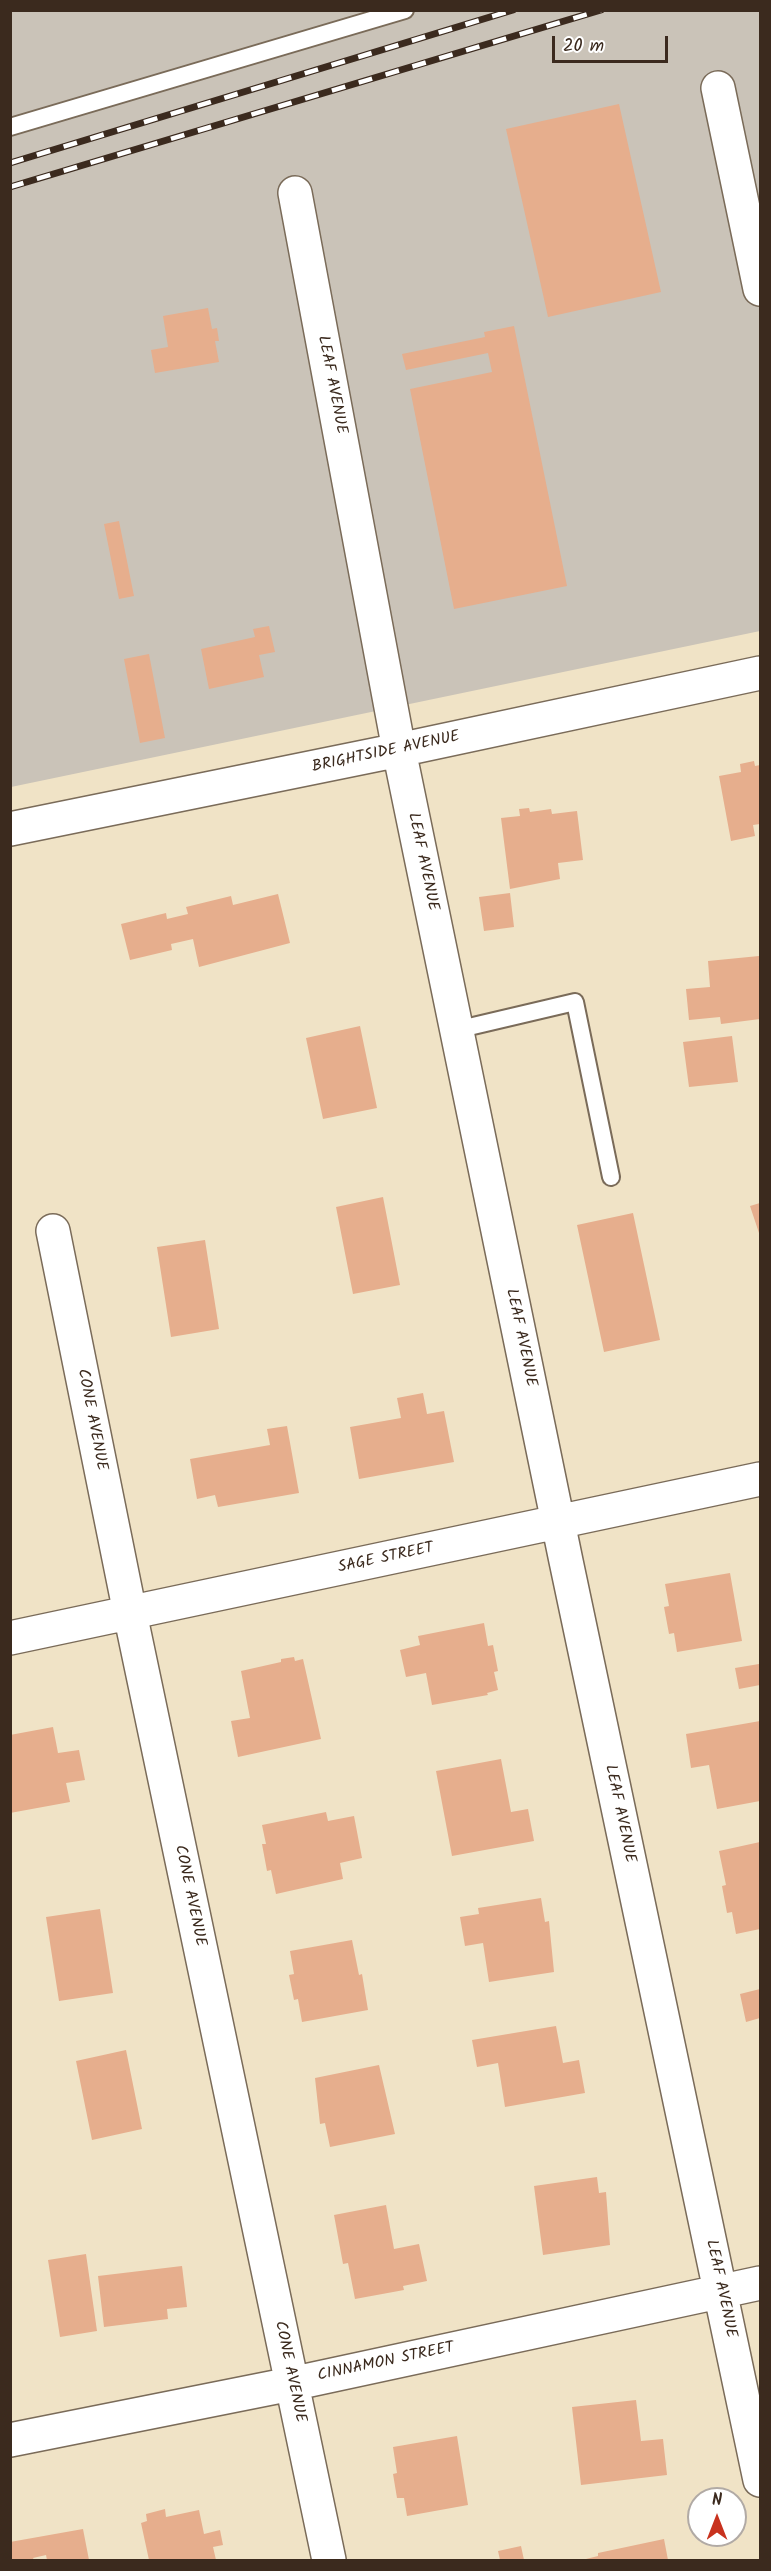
<!DOCTYPE html>
<style>
body{margin:0}
#map{position:relative;width:771px;height:2571px;overflow:hidden;background:#f0e3c6;font-family:Kalam,sans-serif}
canvas{display:block}
.frame{position:absolute;inset:0;border:12px solid #3b2a1e;pointer-events:none}
.north{position:absolute;left:687px;top:2487px;width:60px;height:60px;box-sizing:border-box;background:#fff;border:2px solid #b1aaa5;border-radius:50%;rotate:0deg;font-size:16px;font-weight:700;line-height:24px;text-align:center;color:#3b2a1e}
.north::after{content:'';display:block;margin:auto;width:21px;height:27px;background:#c8321e;clip-path:polygon(50% 0,100% 100%,50% 72%,0 100%)}
.scale{position:absolute;left:552px;top:36px;width:116px;height:27px;box-sizing:border-box;border:3px solid #3b2a1e;border-top:0;padding-left:8px;font-size:18px;line-height:21px;white-space:nowrap;color:#3b2a1e;-webkit-text-stroke:4px #fff;paint-order:stroke}
</style>
<div id="map">
<canvas width="771" height="2571"></canvas>
<div class="frame"></div>
<div class="north">N</div>
<div class="scale">20 m</div>
</div>
<script>
const context = document.querySelector('canvas').getContext('2d');
context.lineJoin = 'round';
function paint(path, color) {
  context.fillStyle = color;
  context.fill(path, 'evenodd');
}
function shape(rows) {
  const path = new Path2D();
  for (const r of rows) {
    path.moveTo(r[0], r[1]);
    for (let i = 2; i < r.length; i += 2) path.lineTo(r[i], r[i + 1]);
  }
  return path;
}
function trace(path, color, width, dash) {
  context.strokeStyle = color;
  context.lineWidth = width;
  context.lineCap = dash ? 'butt' : 'round';
  context.setLineDash(dash || []);
  context.stroke(path);
}
function write(font, color, halo, rows, align = 'center') {
  context.font = font + ' Kalam,sans-serif';
  context.lineWidth = 4.5;
  context.setLineDash([]);
  context.textBaseline = 'middle';
  context.strokeStyle = halo;
  context.fillStyle = color;
  for (const [text, x, y, turn = 0] of rows) {
    context.save();
    context.translate(x, y);
    context.rotate((+turn || 0) * Math.PI / 180);
    context.textAlign = isNaN(turn) ? turn : align;
    if (halo) context.strokeText(text, 0, 0);
    context.fillText(text, 0, 0);
    context.restore();
  }
}
paint(shape([
 [11,11,760,11,760,631,11,787]
]), '#cac3b8');
paint(shape([
 [619,104,661,292,548,317,506,129],
 [208,308,212,329,217,328,219,341,215,341,219,362,155,373,151,350,168,347,163,316],
 [514,326,567,586,454,609,410,389,492,372,488,353,406,370,402,354,485,337,484,332],
 [119,521,134,596,119,599,104,524],
 [269,626,275,652,259,655,264,677,209,689,201,649,255,637,253,629],
 [149,654,165,738,140,743,124,659],
 [754,761,755,766,760,765,760,824,753,825,755,836,731,841,719,776,741,772,740,764],
 [529,808,530,812,551,809,552,814,577,811,583,860,558,863,560,879,510,889,501,818,520,816,519,809],
 [510,893,514,927,484,931,479,897],
 [278,894,290,943,199,967,193,939,171,944,172,950,130,960,121,924,166,913,167,919,188,914,186,907,231,896,233,905],
 [759,956,760,1019,721,1024,720,1017,689,1020,686,989,710,987,708,961],
 [360,1026,377,1108,323,1119,306,1038],
 [732,1036,738,1082,689,1087,683,1042],
 [383,1197,400,1285,353,1294,336,1207],
 [760,1203,760,1236,750,1206],
 [633,1213,660,1340,604,1352,577,1225],
 [205,1240,219,1329,171,1337,157,1247],
 [423,1393,427,1414,444,1411,454,1462,359,1479,350,1427,401,1418,397,1398],
 [287,1426,299,1493,218,1507,215,1495,197,1499,190,1459,270,1445,267,1429],
 [730,1573,742,1641,677,1652,674,1633,669,1634,664,1607,669,1606,665,1584],
 [484,1623,488,1646,493,1645,498,1671,494,1672,498,1690,487,1693,488,1695,432,1705,426,1673,406,1677,400,1650,420,1645,418,1636],
 [294,1657,295,1661,303,1659,321,1739,238,1757,231,1721,250,1718,241,1671,281,1662,281,1659],
 [759,1664,760,1685,739,1689,735,1668],
 [760,1721,760,1801,717,1809,709,1765,691,1768,686,1734],
 [53,1727,58,1753,79,1750,85,1780,66,1783,70,1802,10,1813,10,1735],
 [501,1759,511,1812,528,1809,534,1841,452,1856,436,1771],
 [326,1812,328,1821,354,1816,362,1858,340,1863,343,1879,276,1894,271,1870,267,1871,262,1844,266,1844,262,1825],
 [760,1842,760,1929,736,1934,732,1912,727,1913,722,1886,726,1885,719,1851],
 [541,1898,545,1922,549,1921,554,1972,489,1982,483,1943,465,1946,460,1917,479,1914,478,1908],
 [100,1909,113,1993,59,2001,46,1917],
 [352,1940,359,1975,362,1974,368,2010,302,2022,298,1999,294,2000,289,1975,294,1974,290,1951],
 [760,1989,760,2018,746,2022,740,1994],
 [556,2026,563,2063,579,2060,585,2093,505,2107,498,2063,477,2067,472,2040],
 [126,2050,142,2129,92,2140,76,2061],
 [379,2065,395,2134,330,2147,325,2123,320,2124,315,2078],
 [597,2177,599,2193,606,2192,610,2245,543,2255,534,2186],
 [386,2205,394,2249,419,2244,427,2281,403,2286,404,2290,355,2299,348,2263,343,2264,334,2215],
 [86,2254,97,2331,60,2337,48,2260],
 [182,2266,187,2307,167,2309,168,2319,104,2327,98,2276],
 [636,2400,641,2441,663,2439,667,2475,581,2485,572,2407],
 [457,2436,468,2505,407,2516,404,2498,397,2498,393,2474,397,2473,393,2447],
 [165,2509,166,2517,199,2510,204,2534,220,2530,223,2545,213,2547,216,2560,149,2560,141,2523,147,2521,146,2514],
 [83,2529,89,2560,47,2560,46,2555,33,2558,34,2560,10,2560,10,2542],
 [664,2539,668,2560,582,2560,598,2556,598,2553],
 [521,2546,524,2560,500,2560,498,2551]
]), '#e6ae8d');
const service = shape([
 [10,127,405,10],
 [456,1030,575,1002,611,1177]
]);
const minor = shape([
 [718,88,760,289],
 [295,193,399,750,566,1561,760,2480],
 [10,829,399,750,760,673],
 [53,1231,130,1613,329,2560],
 [10,1638,760,1479],
 [10,2440,291,2384,760,2283]
]);
trace(service, '#7a6b59', 20);
trace(minor, '#7a6b59', 36);
trace(service, '#fff', 16);
trace(minor, '#fff', 33);
const rail = shape([
 [10,163,513,10],
 [10,187,601,10]
]);
trace(rail, '#3b2a1e', 7);
trace(rail, '#fff', 4.5, [14]);
write('16px', '#3b2a1e', '#fff', [
 ["LEAF AVENUE",331,385,79],
 ["BRIGHTSIDE AVENUE",386,753,-12],
 ["LEAF AVENUE",422,862,78],
 ["LEAF AVENUE",520,1338,78],
 ["CONE AVENUE",91,1420,79],
 ["SAGE STREET",386,1559,-12],
 ["LEAF AVENUE",619,1814,78],
 ["CONE AVENUE",189,1896,78],
 ["LEAF AVENUE",720,2289,78],
 ["CINNAMON STREET",386,2363,-12],
 ["CONE AVENUE",289,2372,78]
]);
</script>
